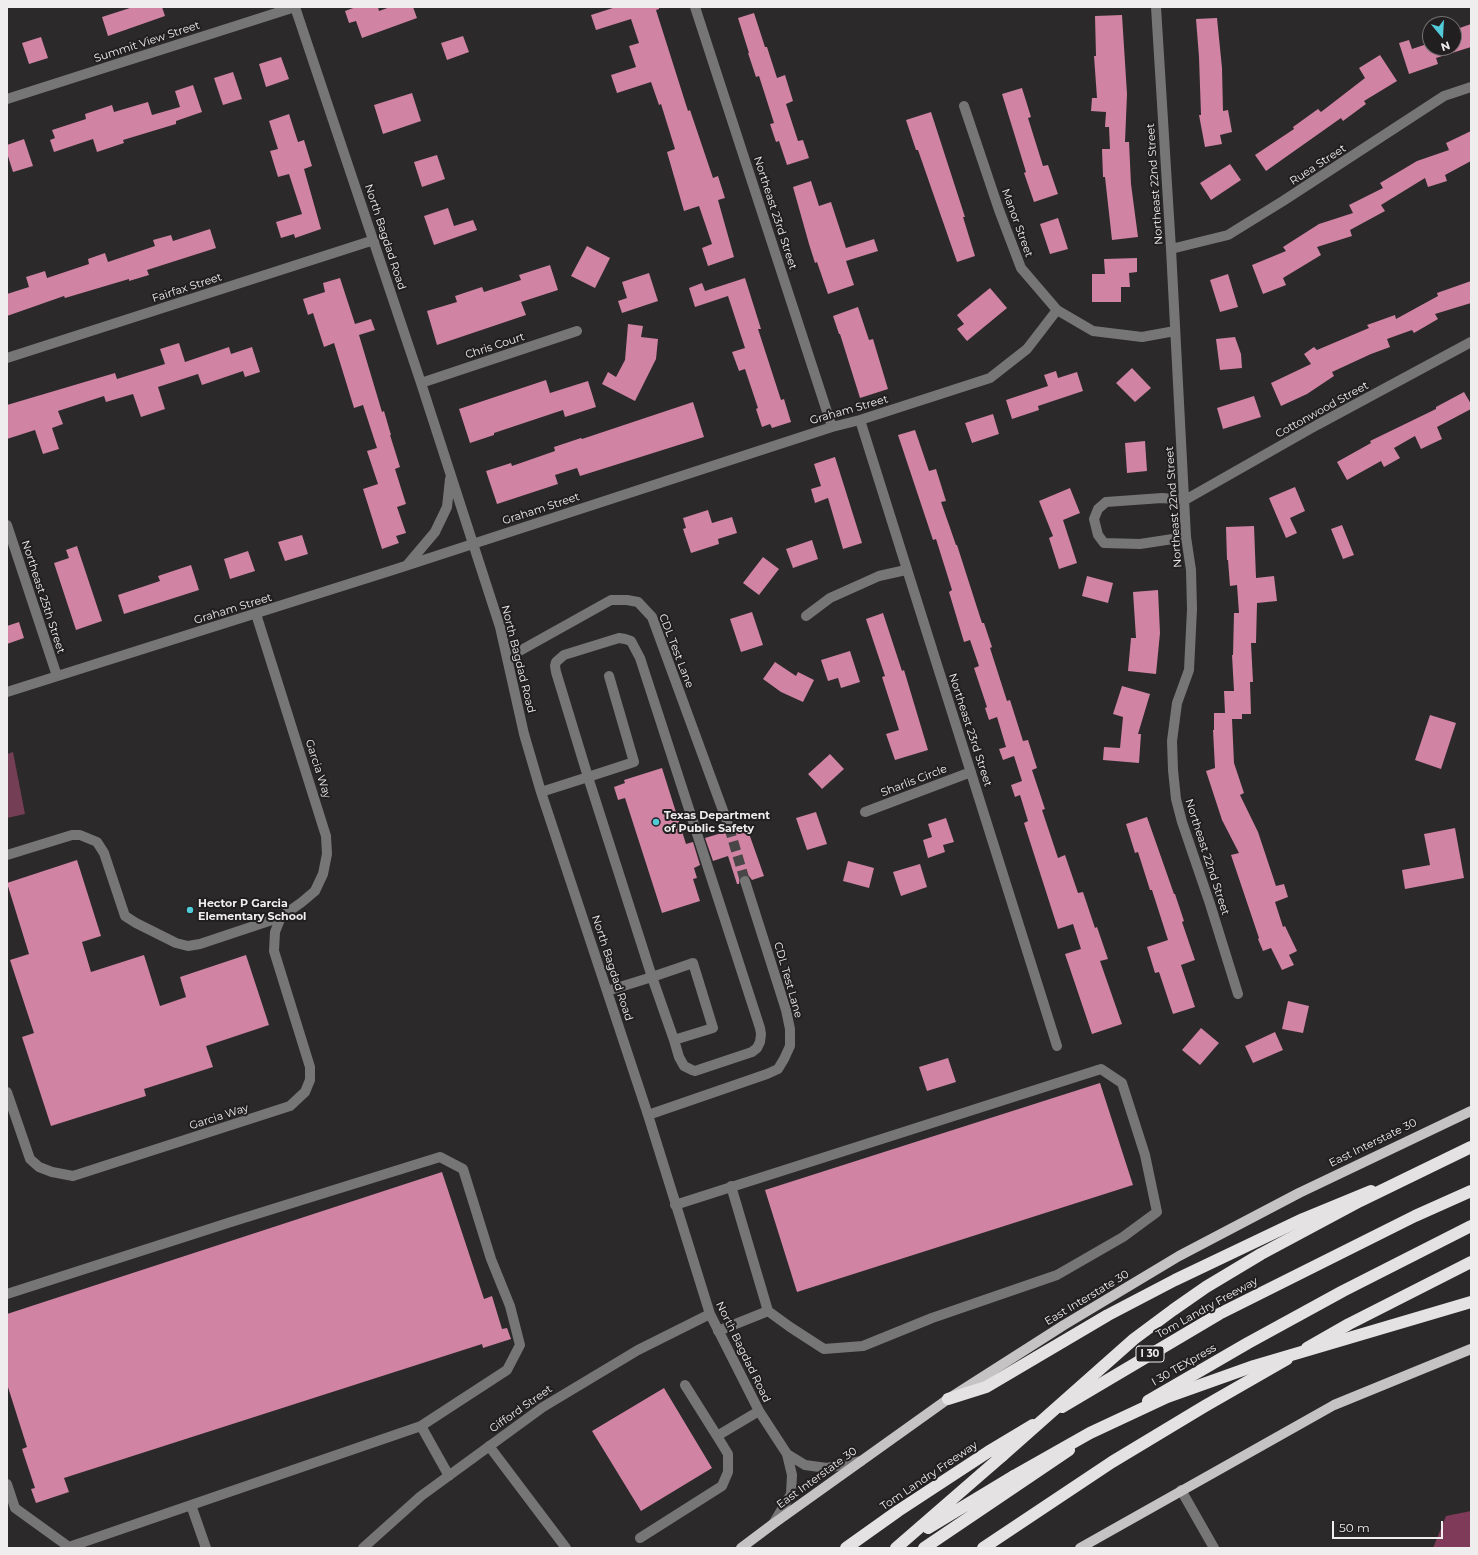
<!DOCTYPE html>
<style>
body{margin:0}
#map{position:relative;width:1478px;height:1555px;overflow:hidden;background:#2b292a;font-family:Montserrat,sans-serif}
canvas{display:block}
.frame{position:absolute;inset:0;border:8px solid #efedee;pointer-events:none}
.north{position:absolute;left:1422px;top:16px;width:40px;height:40px;box-sizing:border-box;background:#221f20;border:1px solid #747172;border-radius:50%;rotate:162deg;font-size:11px;font-weight:700;line-height:16px;text-align:center;color:#efedee}
.north::after{content:'';display:block;margin:auto;width:14px;height:18px;background:#52cbd8;clip-path:polygon(50% 0,100% 100%,50% 72%,0 100%)}
.scale{position:absolute;left:1332px;top:1521px;width:111px;height:18px;box-sizing:border-box;border:2px solid #efedee;border-top:0;padding-left:5px;font-size:12px;line-height:14px;white-space:nowrap;color:#efedee;-webkit-text-stroke:3px #221f20;paint-order:stroke}
</style>
<div id="map">
<canvas width="1478" height="1555"></canvas>
<div class="frame"></div>
<div class="north">N</div>
<div class="scale">50 m</div>
</div>
<script>
const context = document.querySelector('canvas').getContext('2d');
context.lineJoin = 'round';
function paint(path, color) {
  context.fillStyle = color;
  context.fill(path, 'evenodd');
}
function shape(rows) {
  const path = new Path2D();
  for (const r of rows) {
    path.moveTo(r[0], r[1]);
    for (let i = 2; i < r.length; i += 2) path.lineTo(r[i], r[i + 1]);
  }
  return path;
}
function trace(path, color, width, dash) {
  context.strokeStyle = color;
  context.lineWidth = width;
  context.lineCap = dash ? 'butt' : 'round';
  context.setLineDash(dash || []);
  context.stroke(path);
}
function write(font, color, halo, rows, align = 'center') {
  context.font = font + ' Montserrat,sans-serif';
  context.lineWidth = 4;
  context.setLineDash([]);
  context.textBaseline = 'middle';
  context.strokeStyle = halo;
  context.fillStyle = color;
  for (const [text, x, y, turn = 0] of rows) {
    context.save();
    context.translate(x, y);
    context.rotate((+turn || 0) * Math.PI / 180);
    context.textAlign = isNaN(turn) ? turn : align;
    if (halo) context.strokeText(text, 0, 0);
    context.fillText(text, 0, 0);
    context.restore();
  }
}
paint(shape([
 [13,752,25,814,7,818,7,754]
]), '#743e54');
paint(shape([
 [1471,1511,1471,1548,1433,1548,1446,1516]
]), '#803a59');
paint(shape([
 [133,7,162,7,165,16,108,36,102,17],
 [356,7,378,7,379,11,390,7,413,7,417,18,362,38,356,21,349,23,345,11],
 [616,7,659,7,659,9,656,10,688,111,690,110,713,178,718,176,725,198,718,200,734,257,708,266,702,248,712,244,699,206,684,211,667,152,675,149,661,104,659,105,651,82,617,93,611,75,636,67,629,46,639,43,631,19,596,30,591,15],
 [754,13,765,47,767,47,777,78,785,75,793,101,786,104,798,141,803,140,809,158,787,165,779,141,776,142,770,124,774,123,759,76,756,77,748,53,749,53,738,18],
 [1122,15,1127,94,1125,142,1129,142,1131,184,1138,237,1112,240,1105,177,1103,177,1102,149,1110,149,1109,127,1105,127,1106,112,1091,111,1092,98,1097,98,1094,56,1096,56,1095,16],
 [1217,18,1222,68,1223,111,1228,110,1232,132,1220,135,1222,144,1205,147,1199,115,1201,115,1199,57,1196,19],
 [1471,24,1471,47,1436,58,1438,64,1409,74,1399,43,1409,40,1412,49,1430,43,1430,48,1454,48,1454,30],
 [463,36,469,52,447,60,441,43],
 [41,37,48,58,29,64,22,43],
 [1380,55,1397,81,1364,101,1366,104,1343,121,1341,118,1266,171,1255,155,1294,129,1293,127,1318,109,1321,112,1365,78,1359,68],
 [281,57,289,79,266,87,259,64],
 [233,72,242,99,223,105,214,78],
 [193,85,202,112,176,121,176,124,123,140,124,143,97,152,93,139,54,152,50,140,55,138,52,130,86,119,85,114,112,105,114,112,148,102,152,115,180,107,175,91],
 [1022,88,1031,117,1028,118,1043,166,1048,165,1058,194,1034,202,1024,173,1026,172,1002,94],
 [412,93,421,121,383,134,374,105],
 [931,112,965,217,963,217,975,256,957,262,918,150,916,150,906,120],
 [289,114,298,142,304,140,312,166,304,169,321,229,295,238,294,234,281,238,276,222,302,214,289,174,278,177,270,151,278,149,269,121],
 [1471,131,1471,161,1445,175,1447,181,1428,187,1425,178,1381,205,1385,211,1350,230,1352,236,1317,247,1321,255,1283,278,1286,285,1263,294,1252,265,1286,251,1283,247,1319,224,1353,213,1349,205,1383,188,1380,183,1417,161,1449,150,1446,143],
 [24,139,33,166,13,172,7,153,7,145],
 [437,155,445,179,422,187,414,162],
 [1230,164,1241,180,1211,200,1200,183],
 [811,181,819,206,831,202,846,248,874,239,878,251,846,261,854,285,828,294,817,262,815,263,809,244,793,187],
 [448,208,454,226,473,220,477,230,434,245,424,216],
 [1058,218,1068,249,1050,254,1040,224],
 [210,229,216,248,147,270,149,275,129,281,129,279,65,298,64,296,7,316,7,294,29,287,26,277,45,271,47,278,89,264,88,259,105,253,108,262,155,246,153,240,171,235,173,241],
 [587,246,610,258,595,288,571,276],
 [1137,258,1137,272,1129,273,1130,287,1121,287,1121,302,1092,302,1092,274,1105,274,1104,259],
 [550,265,558,290,521,302,526,315,437,345,427,311,457,302,455,296,482,287,484,292,521,280,519,275],
 [649,273,658,301,622,313,618,301,627,298,622,282],
 [1228,274,1238,307,1220,312,1210,280],
 [340,278,355,324,371,319,375,330,359,335,382,412,384,411,391,435,390,435,400,467,395,469,406,504,397,507,406,533,396,536,399,543,382,549,363,489,378,484,367,451,377,448,363,405,354,408,334,343,324,347,313,313,308,315,303,299,325,292,323,283],
 [745,278,761,329,758,329,781,400,784,399,791,422,772,428,770,424,762,427,756,409,758,408,745,369,739,371,732,352,745,348,728,296,695,307,689,288,702,283,705,291],
 [1471,281,1471,303,1435,314,1438,319,1414,333,1412,330,1387,339,1390,347,1371,354,1332,372,1334,376,1307,394,1281,406,1271,383,1311,364,1304,354,1314,347,1317,350,1369,328,1367,325,1395,315,1396,319,1438,296,1437,293],
 [990,288,1007,308,967,341,957,329,964,324,957,315],
 [858,307,869,340,873,339,888,389,860,398,840,334,839,334,833,316],
 [628,324,643,326,641,337,658,339,656,359,635,401,602,384,608,372,616,377,625,360],
 [1235,337,1241,354,1242,368,1220,370,1216,339],
 [179,343,185,362,229,347,231,354,252,347,260,372,245,377,243,371,202,385,198,374,158,387,165,409,141,417,133,394,106,402,104,396,58,411,63,424,52,428,59,449,43,454,35,430,7,439,7,405,115,373,117,379,165,364,160,349],
 [1132,368,1151,388,1135,402,1116,383],
 [1056,371,1058,378,1077,372,1083,391,1038,406,1039,410,1012,419,1006,400,1048,386,1044,375],
 [546,380,550,393,588,381,596,407,565,417,563,410,494,433,494,435,470,443,459,409],
 [1464,392,1471,404,1471,409,1437,427,1442,439,1421,449,1415,436,1394,448,1400,458,1384,467,1381,461,1347,480,1337,462,1371,443,1370,441,1436,409,1436,407],
 [1254,396,1261,417,1223,429,1217,408],
 [693,402,704,437,580,476,577,468,555,475,558,484,497,504,486,471,511,463,512,466,555,451,554,447,581,438,582,439],
 [993,414,999,434,972,443,965,423],
 [915,430,929,471,936,469,946,501,941,502,956,545,957,545,982,623,984,623,992,647,990,648,1007,701,1010,700,1023,741,1028,740,1037,768,1032,770,1045,809,1042,810,1058,858,1065,855,1078,893,1083,892,1095,928,1097,927,1108,959,1100,961,1122,1024,1092,1034,1065,954,1081,949,1073,924,1058,929,1024,823,1028,821,1020,795,1015,797,1011,785,1022,781,1014,756,1003,760,999,749,1006,747,997,717,989,720,985,708,987,707,974,668,979,666,970,640,964,642,949,592,952,590,936,539,933,540,898,435],
 [1145,441,1147,471,1127,473,1125,443],
 [835,457,862,543,843,549,828,498,815,503,811,489,821,486,814,464],
 [1295,487,1305,511,1290,518,1297,533,1286,538,1269,498],
 [1070,488,1080,513,1063,520,1077,563,1059,569,1049,538,1053,536,1039,501],
 [708,510,712,523,732,517,737,533,718,539,719,544,691,553,683,529,686,528,683,518],
 [1342,525,1354,555,1343,559,1331,529],
 [1254,526,1256,578,1274,576,1277,601,1257,603,1256,643,1251,643,1253,682,1250,682,1251,714,1242,714,1242,719,1232,719,1234,763,1244,793,1240,795,1258,832,1276,886,1284,884,1288,897,1275,902,1283,927,1285,926,1297,951,1289,955,1294,965,1282,970,1271,948,1263,951,1258,939,1259,938,1231,855,1239,853,1222,820,1206,771,1215,768,1213,730,1214,730,1214,713,1225,713,1224,691,1234,691,1232,655,1233,655,1234,613,1239,613,1237,585,1230,586,1228,560,1227,560,1226,527],
 [302,535,308,554,285,561,278,542],
 [812,540,818,559,793,568,786,549],
 [77,546,102,621,76,630,54,563,69,558,66,550],
 [248,551,255,571,230,579,224,559],
 [763,557,779,569,759,595,743,583],
 [191,565,199,590,124,614,118,595,160,581,158,576],
 [1087,576,1113,583,1108,603,1082,596],
 [1158,590,1160,633,1156,674,1128,671,1131,638,1136,638,1133,592],
 [752,612,763,645,741,652,730,619],
 [883,613,902,671,904,670,928,750,895,760,886,734,899,730,882,677,885,676,866,619],
 [19,622,24,638,7,644,7,626],
 [850,651,860,682,841,688,838,678,828,681,821,660],
 [775,662,796,676,798,672,814,680,803,702,781,692,763,679],
 [1122,686,1150,694,1138,734,1141,734,1139,763,1103,760,1104,747,1120,748,1123,717,1113,714],
 [1430,715,1456,723,1441,769,1415,760],
 [830,754,844,769,822,789,808,774],
 [662,768,686,844,693,842,700,865,694,868,697,878,693,879,700,901,662,913,625,798,618,800,614,787,625,783,624,780],
 [816,812,827,844,807,850,796,818],
 [1147,817,1174,894,1175,894,1184,921,1182,922,1195,960,1181,965,1195,1007,1173,1014,1159,972,1155,973,1147,947,1168,940,1152,890,1150,890,1138,852,1135,853,1126,824],
 [946,818,954,842,943,845,945,852,928,858,923,840,932,837,928,824],
 [746,825,764,876,752,880,749,876,743,875,740,877,739,884,737,884,728,856,713,861,705,838,725,832,731,833,735,829],
 [1455,828,1464,878,1405,889,1402,870,1430,865,1424,834],
 [77,860,101,936,82,942,91,972,144,955,160,1006,186,997,180,977,246,955,269,1025,206,1046,213,1067,144,1089,146,1096,51,1126,22,1037,34,1033,10,960,29,954,7,883],
 [848,861,874,868,869,888,843,881],
 [920,864,927,887,901,896,893,872],
 [1288,1001,1309,1006,1303,1033,1282,1029],
 [1201,1028,1219,1043,1200,1065,1182,1050],
 [1275,1032,1283,1050,1253,1063,1245,1046],
 [948,1058,956,1082,927,1091,919,1067],
 [1100,1083,1133,1185,797,1292,765,1190],
 [442,1172,484,1299,492,1296,502,1329,507,1328,511,1339,483,1348,482,1344,64,1478,69,1492,36,1503,31,1489,35,1488,22,1449,27,1447,7,1384,7,1314],
 [664,1388,712,1468,641,1511,592,1431]
]), '#d083a2');
trace(shape([
 [729,827,745,881]
]), '#484647', 10, [10, 5]);
trace(shape([
 [295,7,421,383,500,627,524,734,541,792,648,1115,710,1314,759,1411,787,1454,792,1475,791,1494,773,1524],
 [695,7,832,427],
 [1156,7,1171,249,1186,537,1191,570,1192,609,1189,670,1177,703,1172,741,1173,770,1176,799,1182,822,1210,904,1238,994],
 [7,99,295,7],
 [964,106,999,210,1021,268,1057,310,1093,331,1142,337,1175,331],
 [1171,249,1228,235,1283,201,1444,96,1471,87],
 [7,358,374,240],
 [421,383,577,331],
 [860,420,1057,1046],
 [7,525,57,676],
 [1186,537,1140,544,1104,543,1098,535,1094,519,1098,509,1106,502,1162,498,1185,500,1317,425,1471,342],
 [408,564,435,532,447,507,450,479],
 [806,616,830,598,879,576,906,570],
 [507,658,611,600,627,600,638,602,652,617,729,827],
 [609,676,634,762,588,777,556,672,555,666,556,662,564,655,619,638,625,639,631,641,640,658,760,1028,761,1034,760,1042,757,1048,752,1052,695,1071,692,1070,684,1066,679,1057,674,1040],
 [7,692,396,569,832,427,860,420,990,378,1027,349,1057,310],
 [541,792,588,777,652,977,674,1040,713,1028,693,963,652,977,607,991],
 [865,812,971,772],
 [7,855,72,835,80,835,97,842,104,853,125,916,136,923,176,943,188,946,200,944,281,917,302,902,315,891,323,874,327,854,326,836,256,614],
 [7,1092,30,1159,39,1167,52,1172,73,1176,290,1106,305,1092,310,1080,310,1067,274,951,275,932,281,917],
 [648,1115,767,1074,778,1069,784,1059,790,1046,790,1029,786,1010,745,881],
 [731,1186,768,1311],
 [675,1205,1101,1069,1122,1083,1145,1155,1157,1212,1123,1237,1057,1275,932,1318,863,1346,824,1349,790,1327,768,1311,718,1331],
 [7,1294,231,1222,440,1157,463,1169,491,1259,510,1306,520,1345,507,1370,421,1426,69,1547,15,1508,7,1484],
 [685,1385,717,1436],
 [421,1426,449,1476],
 [489,1446,566,1548],
 [787,1454,805,1465,827,1468,861,1461],
 [1181,1490,1214,1548],
 [191,1505,206,1548],
 [640,1538,722,1486,728,1472,728,1454,717,1436,759,1411],
 [363,1548,421,1496,543,1407,638,1350,710,1314]
]), '#777676', 10);
trace(shape([
 [741,1548,773,1524,948,1399,1064,1325,1179,1256,1299,1193,1471,1111],
 [1080,1548,1334,1405,1471,1349]
]), '#c6c3c4', 10);
trace(shape([
 [1307,1348,1349,1324,1471,1262],
 [948,1399,986,1387,1108,1315,1175,1280,1303,1219,1371,1191],
 [1148,1401,1248,1343,1343,1291,1471,1226],
 [1062,1407,1219,1314,1415,1216,1471,1191],
 [928,1528,1014,1476],
 [846,1548,898,1511,988,1452,1033,1425],
 [896,1548,1002,1456],
 [924,1548,1069,1450],
 [983,1548,1112,1462,1205,1406,1287,1359]
]), '#e5e2e3', 12);
trace(shape([
 [1002,1456,1134,1339,1173,1310,1206,1287,1261,1254,1360,1201,1471,1147],
 [1014,1476,1090,1433,1167,1397,1254,1366,1471,1302]
]), '#e5e2e3', 12);
for (const [x, y, r, color] of [
 [656,822,4,"#52cbd8"],
 [190,910,4,"#52cbd8"]
]) {
  const dot = new Path2D();
  dot.arc(x, y, r, 0, 2 * Math.PI);
  context.fillStyle = color;
  context.fill(dot);
  trace(dot, '#221f20', 1.5);
}
for (const [x, y, w] of [
 [1150,1354,28]
]) {
  const box = new Path2D();
  box.roundRect(x - w / 2, y - 8, w, 16, 3);
  context.fillStyle = '#221f20';
  context.fill(box);
  trace(box, '#efedee', 1);
}
write('bold 10px', '#efedee', null, [
 ["I 30",1150,1354]
]);
write('11px', '#efedee', '#221f20', [
 ["Summit View Street",147,42,-18],
 ["Ruea Street",1318,165,-33],
 ["Northeast 22nd Street",1155,184,-94],
 ["Northeast 23rd Street",775,213,72],
 ["Manor Street",1017,223,70],
 ["North Bagdad Road",385,237,72],
 ["Fairfax Street",187,288,-18],
 ["Chris Court",495,346,-18],
 ["Graham Street",849,410,-16],
 ["Cottonwood Street",1322,410,-29],
 ["Northeast 22nd Street",1174,507,-94],
 ["Graham Street",541,509,-18],
 ["Northeast 25th Street",43,597,72],
 ["Graham Street",233,609,-17],
 ["CDL Test Lane",676,651,69],
 ["North Bagdad Road",518,659,76],
 ["Northeast 23rd Street",970,730,72],
 ["Garcia Way",318,769,72],
 ["Sharlis Circle",914,781,-21],
 ["Northeast 22nd Street",1207,857,72],
 ["North Bagdad Road",612,968,72],
 ["CDL Test Lane",788,980,74],
 ["Garcia Way",219,1117,-18],
 ["East Interstate 30",1373,1143,-26],
 ["East Interstate 30",1087,1298,-31],
 ["Tom Landry Freeway",1207,1308,-29],
 ["North Bagdad Road",743,1352,64],
 ["I 30 TEXpress",1184,1365,-30],
 ["Gifford Street",521,1409,-35],
 ["Tom Landry Freeway",929,1476,-34],
 ["East Interstate 30",817,1478,-36]
]);
write('bold 11px', '#efedee', '#221f20', [
 ["Texas Department",664,816],
 ["of Public Safety",664,829],
 ["Hector P Garcia",198,904],
 ["Elementary School",198,917]
], 'left');
</script>
